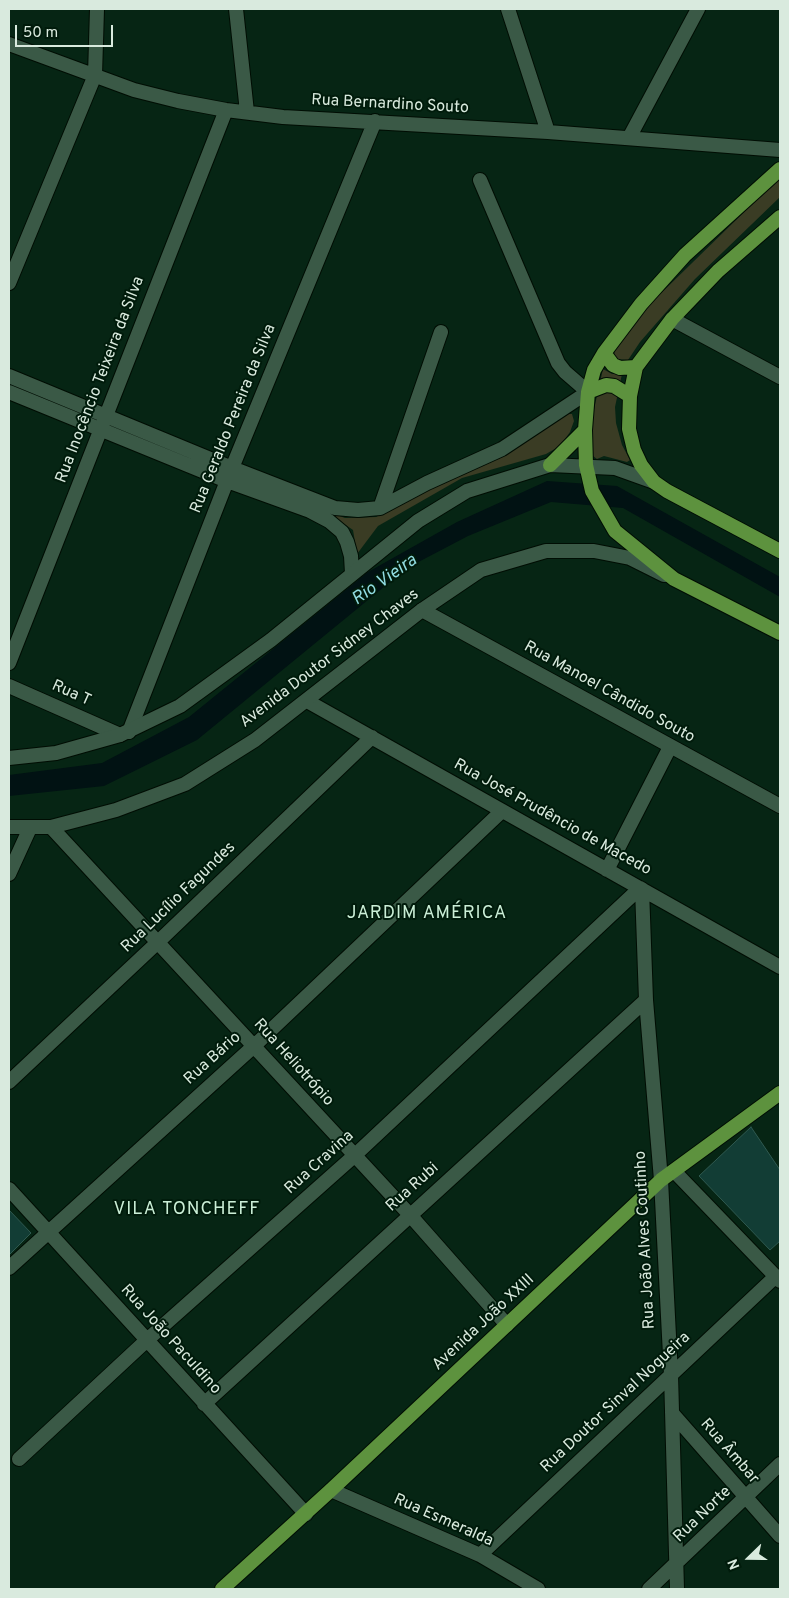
<!DOCTYPE html>
<meta charset="utf-8">
<style>
body{margin:0}
#map{position:relative;width:789px;height:1598px;overflow:hidden;background:#062514;font-family:Overpass,sans-serif}
canvas{display:block}
.frame{position:absolute;inset:0;border:10px solid #d9eade;pointer-events:none}
.north{position:absolute;left:724px;top:1533px;width:50px;height:50px;-webkit-text-stroke:4px #001b0b;paint-order:stroke;rotate:248deg;font-size:14px;font-weight:700;line-height:20px;text-align:center;color:#d9eade}
.north::after{content:'';display:block;margin:auto;width:18px;height:22px;background:#d9eade;clip-path:polygon(50% 0,100% 100%,50% 72%,0 100%)}
.scale{position:absolute;left:15px;top:25px;width:98px;height:22px;box-sizing:border-box;border:2px solid #d9eade;border-top:0;padding-left:6px;font-size:15px;line-height:18px;white-space:nowrap;color:#d9eade;-webkit-text-stroke:4px #001b0b;paint-order:stroke}
</style>
<div id="map">
<canvas width="789" height="1598"></canvas>
<div class="frame"></div>
<div class="north">N</div>
<div class="scale">50 m</div>
</div>
<script>
const context = document.querySelector('canvas').getContext('2d');
context.lineJoin = 'round';
function paint(path, color) {
  context.fillStyle = color;
  context.fill(path, 'evenodd');
}
function shape(rows) {
  const path = new Path2D();
  for (const r of rows) {
    path.moveTo(r[0], r[1]);
    for (let i = 2; i < r.length; i += 2) path.lineTo(r[i], r[i + 1]);
  }
  return path;
}
function trace(path, color, width, dash) {
  context.strokeStyle = color;
  context.lineWidth = width;
  context.lineCap = dash ? 'butt' : 'round';
  context.setLineDash(dash || []);
  context.stroke(path);
}
function write(font, color, halo, rows, align = 'center') {
  context.font = font + ' Overpass,sans-serif';
  context.lineWidth = 4;
  context.setLineDash([]);
  context.textBaseline = 'middle';
  context.strokeStyle = halo;
  context.fillStyle = color;
  for (const [text, x, y, turn = 0] of rows) {
    context.save();
    context.translate(x, y);
    context.rotate((+turn || 0) * Math.PI / 180);
    context.textAlign = isNaN(turn) ? turn : align;
    if (halo) context.strokeText(text, 0, 0);
    context.fillText(text, 0, 0);
    context.restore();
  }
}
paint(shape([
 [780,177,780,197,695,279,640,342,628,360,617,359,614,355,615,349,648,306],
 [603,369,612,374,622,374,615,407,616,423,622,445,630,460,627,462,604,456,597,459,593,456,592,418],
 [568,414,572,414,574,421,570,432,560,446,546,454,462,478,378,526,357,554,353,530,324,510,345,518,376,517,490,458,518,447]
]), '#3a3c24');
paint(shape([
 [547,481,617,486,780,577,780,597,623,508,551,502,468,536,407,568,197,740,104,786,9,796,9,775,102,763,189,717,368,572,457,522]
]), '#011213');
const building = shape([
 [751,1127,780,1170,780,1241,770,1250,699,1176,751,1127],
 [9,1210,31,1233,9,1255,9,1210]
]);
paint(building, '#123d35');
trace(building, '#2f5950', 1);
const minor = shape([
 [236,9,247,112],
 [508,9,548,132],
 [9,44,134,90,178,101,226,110,283,117,548,132,780,150],
 [629,138,698,9],
 [9,283,95,75,97,9],
 [672,319,780,377],
 [9,376,232,468,335,508,358,510,380,508,427,483,502,449,588,392,565,372,558,363,480,180],
 [9,392,227,481,310,511,329,521,342,532,347,542,351,556,352,573],
 [380,508,441,332],
 [422,610,780,806],
 [9,663,226,110],
 [9,686,120,735],
 [307,701,780,967],
 [129,732,232,468,375,121],
 [51,827,410,1215,507,1325],
 [607,870,670,747],
 [9,874,30,828],
 [642,889,646,1000,661,1180,671,1375,677,1589],
 [9,1082,158,942,372,737],
 [674,1171,780,1281],
 [9,1189,306,1514],
 [9,1268,254,1046,502,811],
 [204,1404,646,1000],
 [672,1413,780,1536],
 [19,1459,147,1340,354,1156,640,888],
 [331,1490,480,1555,538,1589],
 [480,1555,776,1276],
 [649,1589,780,1464]
]);
const secondary = shape([
 [9,758,56,753,120,735,180,706,271,640,418,521,467,491,550,465,615,468,654,482],
 [9,827,51,827,116,810,185,784,255,740,422,610,481,570,546,551,594,551,630,558,664,575]
]);
const primary = shape([
 [780,169,685,255,641,304,604,353,594,370,588,392,585,430,586,465,592,491,615,531,674,579,780,633],
 [780,217,718,271,672,319,636,367,630,396,629,429,634,450,641,465,654,482,667,491,780,551],
 [604,353,613,365,620,368,636,367],
 [588,392,606,385,614,386,630,396],
 [550,465,585,430],
 [222,1589,331,1490,661,1180,780,1093]
]);
trace(minor, '#000d03', 16);
trace(secondary, '#000d03', 16);
trace(primary, '#000d03', 16);
trace(minor, '#3a5946', 14);
trace(secondary, '#3a5946', 14);
trace(primary, '#5d923e', 14);
write('16px', '#d9eade', '#001b0b', [
 ["Rua Bernardino Souto",390,105,3],
 ["Rua Inocêncio Teixeira da Silva",101,380,-69],
 ["Rua Geraldo Pereira da Silva",234,419,-68],
 ["Avenida Doutor Sidney Chaves",330,659,-37],
 ["Rua Manoel Cândido Souto",609,693,29],
 ["Rua T",71,694,24],
 ["Rua José Prudêncio de Macedo",552,818,29],
 ["Rua Lucílio Fagundes",179,898,-44],
 ["Rua Bário",213,1059,-42],
 ["Rua Heliotrópio",293,1063,48],
 ["Rua Cravina",320,1163,-42],
 ["Rua Rubi",413,1188,-42],
 ["Rua João Alves Coutinho",646,1240,-93],
 ["Avenida João XXIII",484,1323,-43],
 ["Rua João Paculdino",170,1340,48],
 ["Rua Doutor Sinval Nogueira",616,1403,-43],
 ["Rua Âmbar",729,1452,49],
 ["Rua Norte",703,1515,-44],
 ["Rua Esmeralda",443,1521,24]
]);
write('italic 18px', '#90dbe0', '#001b0b', [
 ["Rio Vieira",385,581,-35]
]);
context.letterSpacing = '1px';
write('18px', '#cbefd7', '#001b0b', [
 ["JARDIM AMÉRICA",427,914],
 ["VILA TONCHEFF",187,1210]
]);
context.letterSpacing = '0px';
</script>
